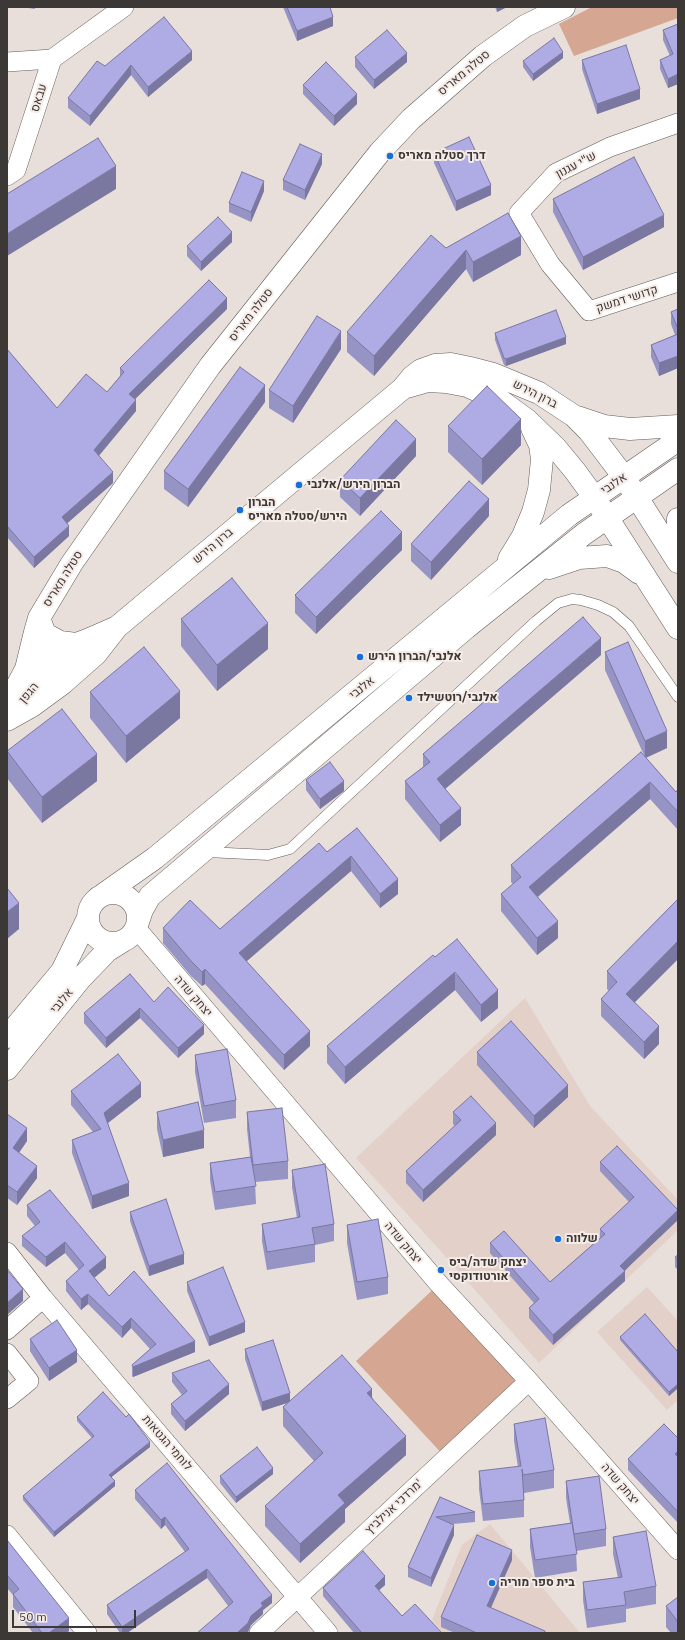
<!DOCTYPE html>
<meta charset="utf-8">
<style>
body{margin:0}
#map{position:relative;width:685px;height:1640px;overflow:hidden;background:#e8deda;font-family:"IBM Plex Sans",sans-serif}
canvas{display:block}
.frame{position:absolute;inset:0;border:8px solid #3c3836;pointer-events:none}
.scale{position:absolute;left:12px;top:1610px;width:124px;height:18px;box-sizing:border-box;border:2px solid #3c3836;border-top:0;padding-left:5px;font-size:12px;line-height:14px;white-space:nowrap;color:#3c3836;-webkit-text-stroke:3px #f5ebe7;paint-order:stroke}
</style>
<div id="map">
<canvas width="685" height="1640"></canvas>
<div class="frame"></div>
<div class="scale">50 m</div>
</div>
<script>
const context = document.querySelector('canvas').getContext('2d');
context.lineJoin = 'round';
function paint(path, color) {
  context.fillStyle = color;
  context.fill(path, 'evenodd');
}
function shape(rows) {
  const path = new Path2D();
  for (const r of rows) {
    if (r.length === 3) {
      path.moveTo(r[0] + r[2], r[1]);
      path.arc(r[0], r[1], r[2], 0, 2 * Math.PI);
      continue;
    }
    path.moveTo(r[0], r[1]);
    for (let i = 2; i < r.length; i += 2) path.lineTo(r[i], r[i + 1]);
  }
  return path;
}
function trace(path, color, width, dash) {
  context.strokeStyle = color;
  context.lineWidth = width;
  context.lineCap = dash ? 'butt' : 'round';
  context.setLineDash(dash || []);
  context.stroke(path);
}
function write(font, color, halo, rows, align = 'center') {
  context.font = font + ' "IBM Plex Sans",Heebo,sans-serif';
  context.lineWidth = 4;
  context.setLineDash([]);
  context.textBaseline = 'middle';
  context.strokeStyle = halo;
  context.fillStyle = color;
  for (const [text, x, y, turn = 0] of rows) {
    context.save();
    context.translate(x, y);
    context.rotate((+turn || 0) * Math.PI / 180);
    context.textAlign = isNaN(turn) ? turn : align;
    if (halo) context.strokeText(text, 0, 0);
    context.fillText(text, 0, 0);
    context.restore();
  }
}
paint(shape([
 [525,998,590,1106,678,1200,678,1230,539,1363,438,1248,356,1158],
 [647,1287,678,1321,678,1400,667,1410,597,1332],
 [490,1524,580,1633,443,1633,432,1620,462,1545]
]), '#e2d0c9');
paint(shape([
 [592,7,678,7,678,18,574,56,559,24],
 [439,1284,529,1381,446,1458,356,1361]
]), '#d5a792');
const lane = shape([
 [207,852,268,855,290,849,536,621,558,603,572,599,581,600,598,605,613,612,629,626,678,697]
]);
const street = shape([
 [52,59,124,7],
 [7,62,52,59],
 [678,123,610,147,556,173,519,213,550,264,589,311,678,282],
 [7,176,16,170,52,59],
 [136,928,439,1284,529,1381,678,1550],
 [7,1252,43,1298,328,1633],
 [7,1330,43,1298],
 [7,1353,29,1381,7,1399],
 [7,1535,87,1633],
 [259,1633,529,1381]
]);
const secondary = shape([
 [407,387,428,381,446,382,467,386,501,401,527,420,556,448,575,471,594,497,678,628],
 [577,417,604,426,630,429,678,426],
 [678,519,678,533],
 [509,559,523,536,533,512,539,490,542,459,540,445,532,428],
 [549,568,579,558,607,556,624,562,639,573],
 [39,618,45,634,60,642,76,644,87,640],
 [62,684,46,658,36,638,35,632,39,618,72,563,210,366,380,152,411,119,483,56,525,26,564,7],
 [9,701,26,669,35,632],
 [17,707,41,678,87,640,117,627],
 [7,720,32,706,62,684,96,654,117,627,402,389,412,377,421,370,435,365,451,364,470,368,493,374,539,393,574,416,589,431,624,477,678,562],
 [113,918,25],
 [104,894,155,858,569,515,678,440],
 [138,922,142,910,150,896,466,628,584,534,678,469],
 [7,1037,62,971,87,920],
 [7,1069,81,978,107,951,123,941]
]);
trace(lane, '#635b57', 11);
trace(street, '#635b57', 20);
trace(secondary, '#635b57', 23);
trace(lane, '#fff', 10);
trace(street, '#fff', 19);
trace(secondary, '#fff', 22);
paint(shape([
 [21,7,35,7,35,9],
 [283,7,330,7,333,26,297,41],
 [495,7,507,7,497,12],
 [678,24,678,84,668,88,660,69,660,60,670,56,663,40,663,30],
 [355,57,407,62,374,89,355,67],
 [563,58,533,81,523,67,523,61],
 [192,60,148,97,131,75,90,126,68,108,68,98,105,66],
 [582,60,640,99,597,114,582,69],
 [303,85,357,104,334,126,303,94],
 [434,153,491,195,456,211,434,163],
 [322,164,305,200,283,190,283,180],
 [264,191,251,222,229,212,229,203],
 [553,199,664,227,583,270,553,212],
 [232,242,201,271,187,256,187,246],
 [446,248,521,255,473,282,466,269,374,376,347,352,347,332],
 [227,309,135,399,136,411,99,456,113,483,67,523,69,536,34,568,7,537,7,349,57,408,107,392,120,376,120,368],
 [678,309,678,368,659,376,651,357,651,345,675,335,671,324,671,312],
 [495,333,566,344,506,366,504,365,495,340],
 [341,349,293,423,269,408,269,390],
 [265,402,188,507,164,489,164,471],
 [448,426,521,445,482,485,448,452],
 [416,456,360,516,340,497,340,480],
 [489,516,431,580,411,561,411,544],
 [402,550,316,634,295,613,295,595],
 [181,619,268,649,217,691,181,646],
 [605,652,667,748,646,758,676,792,678,789,678,830,650,799,538,897,558,938,537,955,501,911,501,894,513,884,511,882,511,865,644,755,605,670],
 [601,655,445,789,461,825,440,842,405,799,405,781,423,767,423,754],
 [90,692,180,718,126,763,90,718],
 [7,751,97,781,42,823,7,778],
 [306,780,344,791,320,809,306,790],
 [357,828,398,894,380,908,351,871,246,961,310,1046,284,1070,205,984,202,986,191,976,163,943,163,928,220,929,327,852],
 [678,899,678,959,635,1002,659,1044,644,1059,601,1016,601,999,609,991,607,989,607,971],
 [435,957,498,1008,481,1022,455,990,345,1084,327,1063,327,1046],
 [154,1002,204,1034,178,1058,140,1018,106,1048,84,1023,84,1013],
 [477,1052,568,1097,534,1128,477,1065],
 [195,1055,236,1100,236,1118,204,1123,195,1072],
 [71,1091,141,1097,108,1123,129,1196,92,1209,72,1153,72,1140,93,1132,71,1105],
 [157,1112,204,1148,163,1157,157,1129],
 [247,1112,288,1161,288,1179,255,1182,256,1204,215,1210,210,1180,210,1163,250,1157,247,1129],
 [453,1112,496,1135,423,1202,406,1183,406,1171,455,1126,453,1124],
 [7,1114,27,1141,19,1153,37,1178,17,1205,7,1198],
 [600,1162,678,1210,625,1271,625,1281,553,1345,529,1318,529,1308,534,1303,490,1253,490,1243,550,1282,600,1238,600,1229,629,1202,600,1171],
 [292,1170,334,1224,334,1241,315,1245,315,1262,267,1270,262,1241,262,1224,297,1218,292,1187],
 [27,1205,106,1268,94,1278,109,1296,195,1352,133,1377,132,1376,132,1365,150,1349,131,1328,122,1338,88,1304,81,1310,66,1291,66,1281,79,1270,65,1253,46,1267,22,1246,22,1236,35,1226,27,1216],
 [130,1212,184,1264,149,1276,130,1221],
 [347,1225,388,1277,388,1294,357,1300,347,1243],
 [678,1255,678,1270,675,1267,675,1257],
 [187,1282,245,1332,209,1346,187,1291],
 [620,1337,678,1352,678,1388,669,1396,620,1340],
 [30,1339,77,1362,49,1381,30,1351],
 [245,1349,290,1401,372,1397,406,1455,345,1509,345,1522,300,1563,265,1526,265,1506,314,1461,283,1426,283,1407,287,1403,262,1411,245,1359],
 [172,1373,229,1394,185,1431,171,1414,171,1404,182,1395,172,1382],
 [77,1417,150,1447,111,1477,115,1486,54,1537,23,1500,23,1496,92,1438,77,1421],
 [514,1424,554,1470,554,1488,524,1493,524,1517,483,1521,479,1489,479,1471,518,1467,514,1441],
 [678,1438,678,1523,628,1470,628,1459],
 [273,1474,236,1503,220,1483,220,1476],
 [566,1481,606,1529,606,1546,576,1551,577,1571,535,1578,530,1547,530,1529,570,1523,566,1498],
 [135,1490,272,1603,263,1610,263,1614,251,1625,248,1632,207,1578,127,1633,120,1633,107,1614,107,1605,185,1552,165,1525,161,1529,135,1499],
 [440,1497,475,1512,475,1522,453,1524,454,1535,431,1587,408,1577,408,1567],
 [613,1537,656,1586,656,1604,626,1609,626,1622,587,1628,583,1600,583,1582,618,1578,613,1554],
 [7,1540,69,1631,66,1633,33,1633,13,1607,13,1595,7,1588],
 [512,1560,491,1608,545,1633,455,1633,441,1627,441,1617],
 [385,1585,379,1590,402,1616,442,1633,354,1633,323,1596,323,1588],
 [678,1597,678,1633,671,1633,666,1627,666,1606]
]), '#9693c5');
paint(shape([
 [497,7,507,7,497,12],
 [333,17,333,26,297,41,297,31],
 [192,51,192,60,148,97,148,87],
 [563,52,563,58,533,81,533,74],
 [407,53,407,62,374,89,374,80],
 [131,65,131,75,90,126,90,116],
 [678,74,678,84,668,88,668,79],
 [640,89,640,99,597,114,597,104],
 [357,94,357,104,334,126,334,116],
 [322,154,322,164,305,200,305,190],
 [116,166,116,189,7,256,7,234],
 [264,181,264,191,251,222,251,212],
 [491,185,491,195,456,211,456,201],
 [664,215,664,227,583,270,583,257],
 [232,232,232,242,201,271,201,262],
 [521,236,521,255,473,282,473,262],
 [466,250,466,269,374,376,374,356],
 [227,298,227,309,129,405,129,394],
 [341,331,341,349,293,423,293,406],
 [566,337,566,344,506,366,506,359],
 [678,355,678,368,659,376,659,363],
 [265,385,265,402,188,507,188,489],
 [136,400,136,411,94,461,94,450],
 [521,419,521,445,482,485,482,459],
 [416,439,416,456,360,516,360,498],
 [113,472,113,483,62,528,62,517],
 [489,499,489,516,431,580,431,562],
 [69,526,69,536,34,568,34,557],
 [402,532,402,550,316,634,316,617],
 [268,623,268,649,217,691,217,665],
 [601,638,601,655,437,796,437,779],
 [180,691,180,718,126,763,126,736],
 [667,731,667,748,645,758,645,741],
 [97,754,97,781,42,823,42,797],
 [344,781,344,791,320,809,320,799],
 [650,782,650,799,529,904,529,887],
 [461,808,461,825,440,842,440,825],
 [351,856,351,871,239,968,239,953],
 [398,879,398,894,380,908,380,894],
 [19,903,19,929,7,939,7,912],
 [558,921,558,938,537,955,537,938],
 [678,941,678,959,626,1011,626,994],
 [205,969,205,984,202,986,202,972],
 [455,972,455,990,345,1084,345,1067],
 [498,990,498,1008,481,1022,481,1005],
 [140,1008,140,1018,106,1048,106,1038],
 [204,1025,204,1034,178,1058,178,1048],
 [659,1026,659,1044,644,1059,644,1042],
 [310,1031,310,1046,284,1070,284,1055],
 [141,1083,141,1097,104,1126,104,1113],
 [568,1085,568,1097,534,1128,534,1116],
 [496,1123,496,1135,423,1202,423,1190],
 [27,1128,27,1141,13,1161,13,1148],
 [204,1130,204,1148,163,1157,163,1140],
 [37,1166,37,1178,17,1205,17,1192],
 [129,1183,129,1196,92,1209,92,1196],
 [678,1210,678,1220,620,1275,620,1266],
 [65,1242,65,1253,46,1267,46,1257],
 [184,1254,184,1264,149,1276,149,1266],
 [106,1257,106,1268,89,1282,89,1271],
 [625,1271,625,1281,553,1345,553,1335],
 [23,1289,23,1301,7,1315,7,1303],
 [88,1294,88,1304,81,1310,81,1299],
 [131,1318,131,1328,122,1338,122,1327],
 [245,1322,245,1332,209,1346,209,1337],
 [195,1341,195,1352,133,1377,133,1367],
 [77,1350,77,1362,49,1381,49,1368],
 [229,1384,229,1394,185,1431,185,1421],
 [678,1384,678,1388,669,1396,669,1392],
 [372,1389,372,1408,367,1393],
 [290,1393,290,1402,262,1411,262,1402],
 [406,1436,406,1455,345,1509,345,1522,300,1563,300,1544,338,1495],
 [150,1442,150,1447,109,1479,109,1475],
 [678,1451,678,1463,675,1454],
 [273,1468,273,1474,236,1503,236,1497],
 [115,1481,115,1486,54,1537,54,1532],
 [165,1517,165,1525,161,1529,161,1520],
 [454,1525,454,1535,431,1587,431,1578],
 [512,1550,512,1560,487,1616,487,1606],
 [207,1569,207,1578,127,1633,122,1633,122,1627],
 [385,1576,385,1585,375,1594,375,1586],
 [272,1595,272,1603,263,1610,263,1614,251,1625,248,1632,247,1633,237,1633,251,1616,261,1603],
 [69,1618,69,1631,66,1633,49,1633]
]), '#7a78a0');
const building = shape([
 [287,7,330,7,333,17,297,31,287,7],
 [164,17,192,51,148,87,131,65,90,116,68,98,97,61,105,66,164,17],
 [678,24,678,74,668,79,660,60,673,54,663,30,678,24],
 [387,30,407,53,374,80,355,57,387,30],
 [554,38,563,52,533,74,523,61,554,38],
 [626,45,640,89,597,104,582,60,626,45],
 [326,62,357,94,334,116,303,85,326,62],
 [469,137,491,185,456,201,434,153,469,137],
 [98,138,116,166,7,234,7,194,98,138],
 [300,144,322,154,305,190,283,180,300,144],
 [634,157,664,215,583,257,553,199,634,157],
 [242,172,264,181,251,212,229,203,242,172],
 [508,213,521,236,473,262,466,250,374,356,347,332,431,235,446,248,508,213],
 [218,217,232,232,201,262,187,246,218,217],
 [209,280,227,298,129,394,136,400,94,450,113,472,62,517,69,526,34,557,7,526,7,349,57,408,86,374,107,392,124,372,120,368,209,280],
 [678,309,678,329,671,312,678,309],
 [556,310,566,337,506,359,504,358,495,333,556,310],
 [317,316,341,331,293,406,269,390,317,316],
 [678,334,678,356,659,363,651,345,678,334],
 [240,367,265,385,188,489,164,471,240,367],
 [487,386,521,419,482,459,448,426,487,386],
 [396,420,416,439,360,498,340,480,396,420],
 [469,481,489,499,431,562,411,544,469,481],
 [381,511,402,532,316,617,295,595,381,511],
 [232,578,268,623,217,665,181,619,232,578],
 [583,617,601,638,437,779,461,808,440,825,405,781,430,762,423,754,583,617],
 [628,642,667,731,645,741,605,652,628,642],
 [144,647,180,691,126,736,90,692,144,647],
 [62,709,97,754,42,797,7,751,62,709],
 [641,752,676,792,678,789,678,812,650,782,529,887,558,921,537,938,501,894,521,877,511,865,641,752],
 [330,762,344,781,320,799,306,780,330,762],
 [357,828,398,879,380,894,351,856,239,953,310,1031,284,1055,205,969,202,972,191,961,163,928,190,900,220,929,319,843,327,852,357,828],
 [7,888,19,903,7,912,7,888],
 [678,899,678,941,626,994,659,1026,644,1042,601,999,617,982,607,971,678,899],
 [457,939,498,990,481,1005,455,972,345,1067,327,1046,433,955,435,957,457,939],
 [130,974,154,1002,168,987,204,1025,178,1048,140,1008,106,1038,84,1013,130,974],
 [511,1021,568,1085,534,1116,477,1052,511,1021],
 [227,1049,236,1100,204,1106,195,1055,227,1049],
 [118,1054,141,1083,104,1113,129,1183,92,1196,72,1140,101,1129,71,1091,118,1054],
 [471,1096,496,1123,423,1190,406,1171,461,1120,453,1112,471,1096],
 [198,1102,204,1130,163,1140,157,1112,198,1102],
 [282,1108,288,1161,253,1165,247,1112,282,1108],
 [7,1114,27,1128,13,1148,37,1166,17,1192,7,1185,7,1114],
 [617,1146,678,1210,620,1266,625,1271,553,1335,529,1308,539,1299,490,1243,504,1231,550,1282,605,1234,600,1229,634,1197,600,1162,617,1146],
 [251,1157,256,1186,215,1192,210,1163,251,1157],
 [325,1164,334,1224,312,1228,315,1244,267,1252,262,1224,300,1217,292,1170,325,1164],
 [50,1190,106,1257,89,1271,109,1296,134,1271,195,1341,133,1367,132,1365,156,1344,131,1318,122,1327,88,1294,81,1299,66,1281,84,1265,65,1242,46,1257,22,1236,40,1222,27,1205,50,1190],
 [166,1199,184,1254,149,1266,130,1212,166,1199],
 [378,1219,388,1277,357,1282,347,1225,378,1219],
 [678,1255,678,1260,675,1257,678,1255],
 [223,1267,245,1322,209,1337,187,1282,223,1267],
 [7,1270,23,1289,7,1303,7,1270],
 [645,1314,678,1352,678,1384,669,1392,620,1337,645,1314],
 [57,1320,77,1350,49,1368,30,1339,57,1320],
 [273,1340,290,1393,262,1402,245,1349,273,1340],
 [342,1355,372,1389,367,1393,406,1436,338,1495,345,1503,300,1544,265,1506,323,1453,283,1407,342,1355],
 [209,1360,229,1384,185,1421,171,1404,187,1391,172,1373,209,1360],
 [103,1392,126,1417,129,1414,150,1442,109,1475,115,1481,54,1532,23,1496,94,1436,77,1417,103,1392],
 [545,1418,554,1470,523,1475,522,1469,524,1500,483,1504,479,1471,521,1466,514,1424,545,1418],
 [664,1424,678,1438,678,1451,675,1454,678,1457,678,1512,628,1459,664,1424],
 [257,1447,273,1468,236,1497,220,1476,257,1447],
 [167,1463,272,1595,261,1603,263,1606,251,1616,248,1623,237,1633,197,1633,233,1602,207,1569,122,1627,107,1605,189,1549,165,1517,161,1520,135,1490,167,1463],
 [599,1476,606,1529,574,1534,566,1481,599,1476],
 [440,1497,475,1512,436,1517,454,1525,431,1578,408,1567,440,1497],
 [572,1523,577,1554,535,1560,530,1529,572,1523],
 [646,1531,656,1586,624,1592,626,1605,587,1610,583,1582,622,1577,613,1537,646,1531],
 [477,1535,512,1550,487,1606,545,1631,545,1633,477,1633,441,1617,477,1535],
 [7,1540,69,1618,49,1633,42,1633,13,1594,19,1589,7,1575,7,1540],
 [363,1551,385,1576,375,1586,402,1616,415,1604,442,1633,362,1633,323,1588,363,1551],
 [678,1597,678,1622,666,1606,678,1597]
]);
paint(building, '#afabe5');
trace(building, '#7a78a0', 1);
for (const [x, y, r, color] of [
 [390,156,4,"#1670d9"],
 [299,485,4,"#1670d9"],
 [240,510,4,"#1670d9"],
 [360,657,4,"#1670d9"],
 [409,698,4,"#1670d9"],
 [558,1239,4,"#1670d9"],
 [441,1270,4,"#1670d9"],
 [492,1583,4,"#1670d9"]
]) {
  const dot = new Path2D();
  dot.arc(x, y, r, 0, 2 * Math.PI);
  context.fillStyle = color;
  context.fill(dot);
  trace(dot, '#f5ebe7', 1.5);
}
write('12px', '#3c3836', '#f5ebe7', [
 ["סטלה מאריס",464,73,-40],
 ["עבאס",39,98,-72],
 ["ש\"י עגנון",576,165,-28],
 ["קדושי דמשק",627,299,-18],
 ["סטלה מאריס",251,315,-52],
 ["ברון הירש",535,394,27],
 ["אלנבי",614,484,-34],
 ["ברון הירש",213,546,-40],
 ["סטלה מאריס",63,579,-58],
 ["אלנבי",362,688,-39],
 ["הגפן",29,693,-50],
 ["יצחק שדה",193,996,49],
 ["אלנבי",62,1001,-51],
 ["יצחק שדה",403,1243,50],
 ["לוחמי הגטאות",167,1443,49],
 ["יצחק שדה",620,1484,49],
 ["מרדכי אנילביץ'",394,1507,-43]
]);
write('bold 12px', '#3c3836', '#f5ebe7', [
 ["דרך סטלה מאריס",398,156],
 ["הברון הירש/אלנבי",307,485],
 ["הברון",248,503],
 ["הירש/סטלה מאריס",248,517],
 ["אלנבי/הברון הירש",368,657],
 ["אלנבי/רוטשילד",417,698],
 ["שלווה",566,1239],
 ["יצחק שדה/ביס",449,1263],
 ["אורטודוקסי",449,1277],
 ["בית ספר מוריה",500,1583]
], 'left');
</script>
